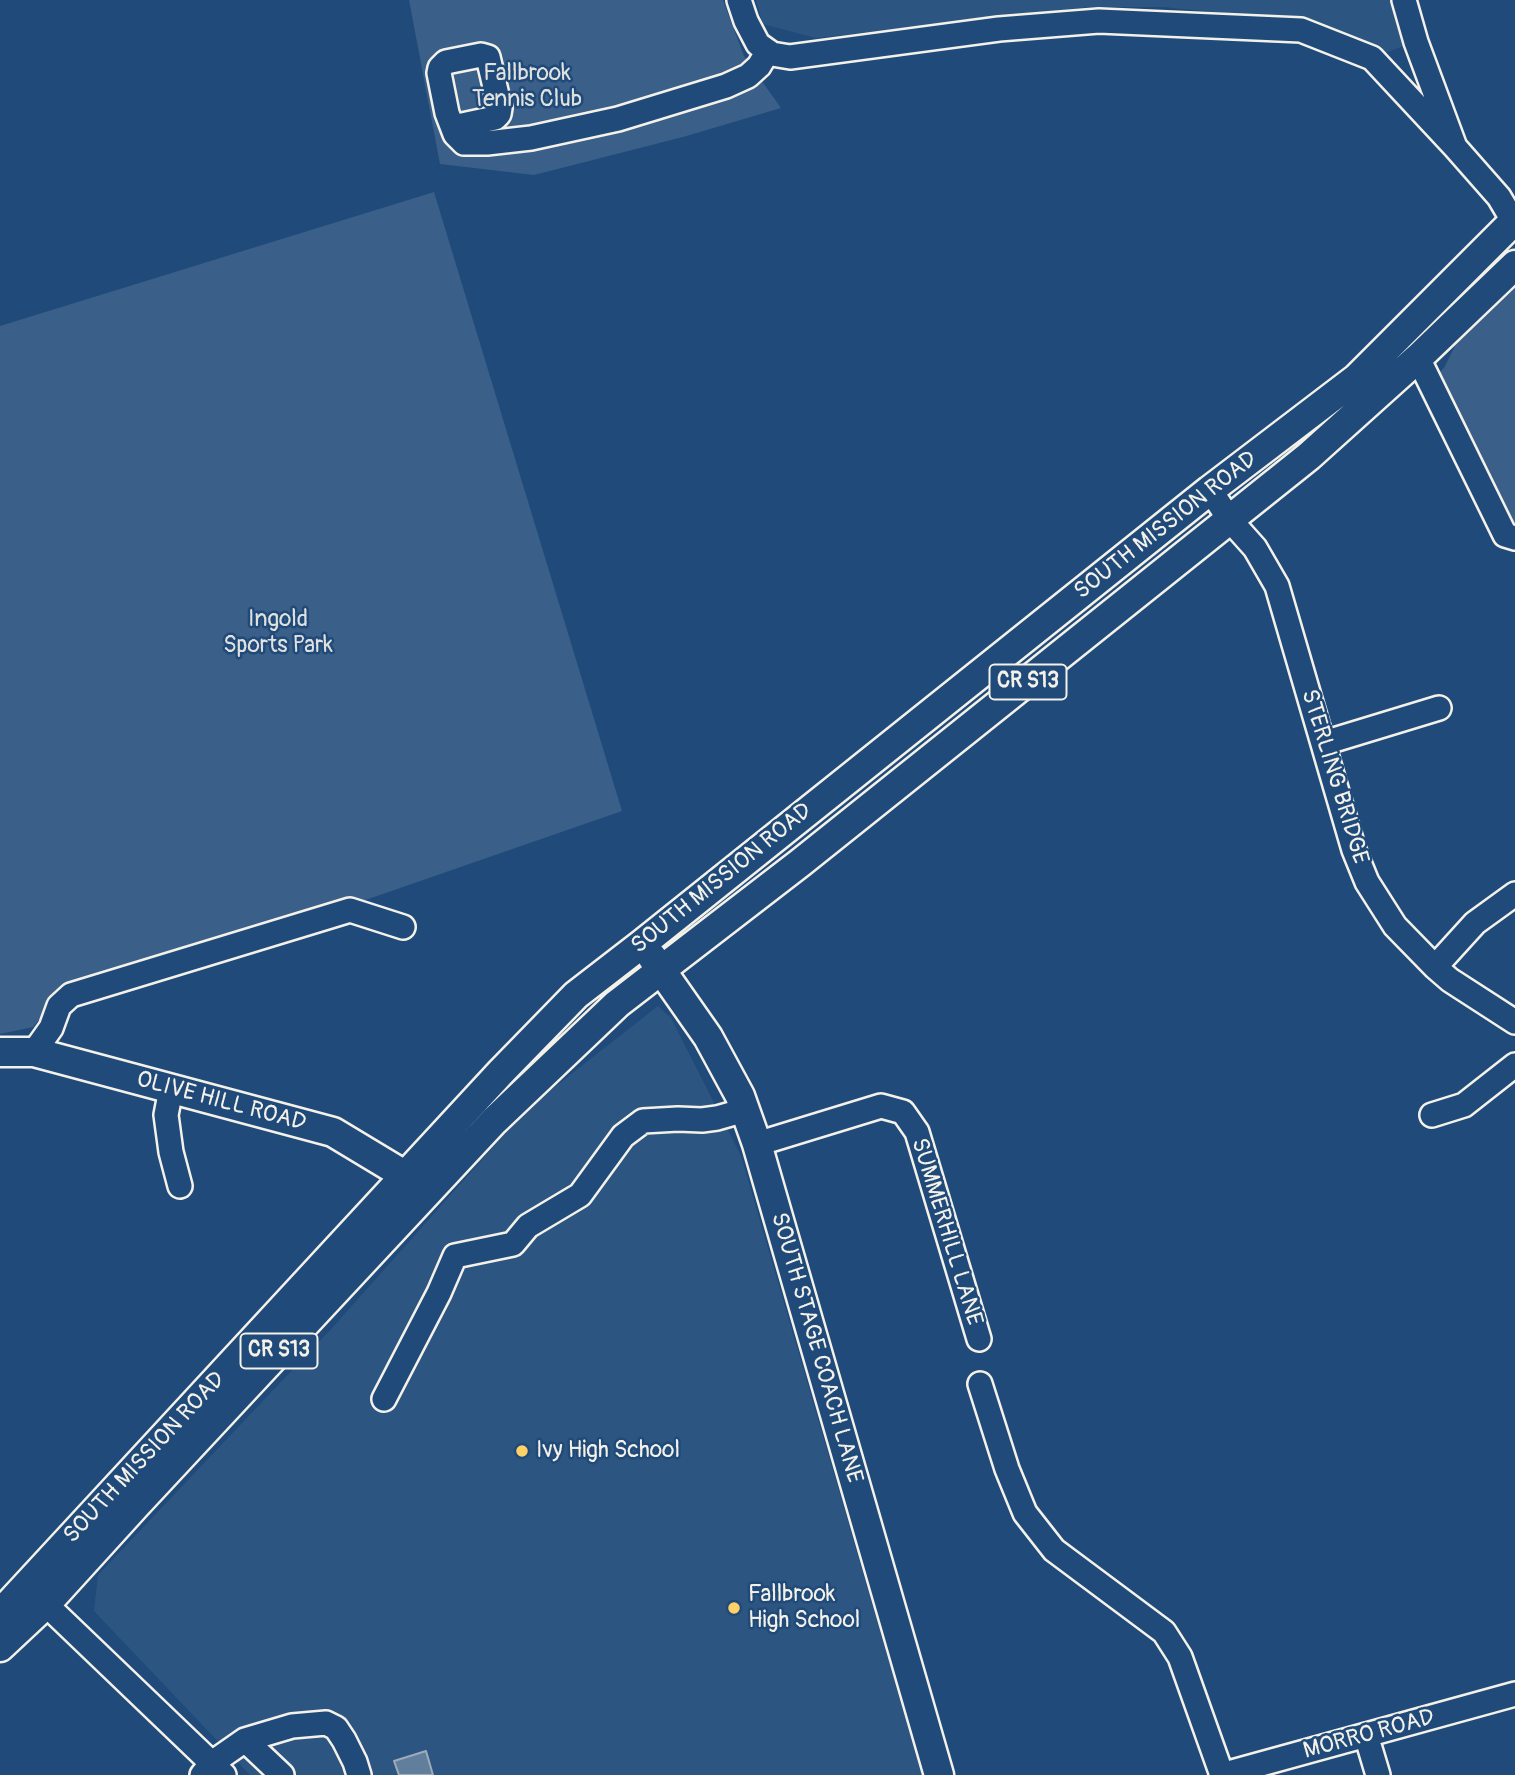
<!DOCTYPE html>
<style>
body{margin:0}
canvas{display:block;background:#1f4a7a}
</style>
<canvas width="1515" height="1775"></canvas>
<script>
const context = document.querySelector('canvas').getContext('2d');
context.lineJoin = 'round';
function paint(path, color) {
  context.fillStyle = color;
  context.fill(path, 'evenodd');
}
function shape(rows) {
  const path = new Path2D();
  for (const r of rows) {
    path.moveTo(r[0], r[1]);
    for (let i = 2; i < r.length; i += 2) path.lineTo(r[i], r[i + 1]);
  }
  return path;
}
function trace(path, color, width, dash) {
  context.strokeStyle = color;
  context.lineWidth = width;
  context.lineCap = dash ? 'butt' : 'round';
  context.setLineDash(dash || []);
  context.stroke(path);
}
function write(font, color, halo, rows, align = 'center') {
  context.font = font + ' Pangolin,sans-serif';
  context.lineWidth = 5;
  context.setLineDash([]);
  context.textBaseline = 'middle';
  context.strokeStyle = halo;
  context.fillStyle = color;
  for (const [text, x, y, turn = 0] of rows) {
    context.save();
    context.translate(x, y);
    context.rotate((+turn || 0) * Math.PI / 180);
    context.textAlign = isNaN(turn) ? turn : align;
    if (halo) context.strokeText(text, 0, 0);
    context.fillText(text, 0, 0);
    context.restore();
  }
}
paint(shape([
 [756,0,1392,0,1408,44,1381,55,1347,34,1296,20,1163,7,1088,7,816,38,763,24],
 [658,1006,671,1018,741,1156,922,1775,250,1775,94,1611,98,1575,334,1326,528,1108]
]), '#2d5581');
paint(shape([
 [409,0,723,0,744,56,781,108,683,137,534,175,440,164],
 [434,192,622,811,354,904,59,995,33,1027,0,1034,0,326],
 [1515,287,1515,536,1425,385,1444,368,1457,342]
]), '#3a5f88');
const water = shape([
 [426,1751,433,1775,399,1775,394,1761,426,1751]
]);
paint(water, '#627e9d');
trace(water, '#9cacbb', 2);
const minor = shape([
 [739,0,746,21,758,44,772,54,790,57,999,29,1099,21,1301,30,1372,58,1455,147],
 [1404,0,1416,42,1455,147,1499,197,1515,224],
 [453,127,495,118,499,114,500,108,488,57,481,55,446,62,440,68,439,73,447,113,455,134,464,143,487,143,531,138,618,119,726,86,748,76,759,66,768,51],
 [1418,358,1505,535,1515,538],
 [1210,490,1230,520,1255,548,1277,586,1354,850,1367,882,1395,926,1435,967,1450,980,1515,1022],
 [1324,743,1439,708],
 [1435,967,1475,923,1515,894],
 [34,1052,51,1028,59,1006,71,995,350,910,403,927],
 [171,1089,166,1115,171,1152,180,1186],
 [1432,1115,1464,1105,1515,1065],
 [757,1144,881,1106,903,1112,917,1132,979,1339],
 [980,1384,1007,1469,1025,1513,1054,1550,1164,1632,1180,1657,1222,1775],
 [384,1399,439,1293,455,1256,513,1244,528,1226,580,1195,623,1136,643,1121,678,1119,702,1120,717,1118,745,1110],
 [34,1593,224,1775],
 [1366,1735,1378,1775],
 [245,1740,282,1775],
 [202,1775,212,1763,245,1740,292,1726,326,1723,336,1728,344,1740,355,1762,359,1775],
 [1221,1775,1515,1694]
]);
const major = shape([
 [652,957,708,1037,740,1096,757,1144,939,1775],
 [0,1052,34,1052,333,1132,406,1176,416,1189],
 [0,1614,501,1072,576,995,642,944,1210,490,1357,378,1515,220],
 [0,1647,46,1604,136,1505,494,1121,617,1004,800,863,1309,456,1418,358,1515,265]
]);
trace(minor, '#f4f1e8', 28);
trace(major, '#f4f1e8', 33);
trace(minor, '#1f4a7a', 23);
trace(major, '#1f4a7a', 28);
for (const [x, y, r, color] of [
 [522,1451,7,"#ffd166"],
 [734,1608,7,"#ffd166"]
]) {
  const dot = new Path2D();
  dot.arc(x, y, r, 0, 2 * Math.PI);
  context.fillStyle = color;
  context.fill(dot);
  trace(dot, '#1f4a7a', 2.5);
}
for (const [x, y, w] of [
 [1028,682,77],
 [279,1351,77]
]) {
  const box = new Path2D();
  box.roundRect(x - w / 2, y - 17.5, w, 35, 5);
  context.fillStyle = '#1f4a7a';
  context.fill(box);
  trace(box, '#f4f1e8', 2);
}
write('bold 21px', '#f4f1e8', null, [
 ["CR S13",1028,682],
 ["CR S13",279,1351]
]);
write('23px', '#e1e2de', '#1f4a7a', [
 ["Fallbrook",527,74],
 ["Tennis Club",527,100],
 ["Ingold",278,620],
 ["Sports Park",278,646]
]);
write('23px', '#f4f1e8', '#1f4a7a', [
 ["SOUTH MISSION ROAD",1166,526,-38],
 ["STERLING BRIDGE",1334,777,73],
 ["SOUTH MISSION ROAD",722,879,-39],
 ["OLIVE HILL ROAD",221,1102,15],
 ["SUMMERHILL LANE",946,1232,73],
 ["SOUTH STAGE COACH LANE",816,1348,74],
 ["SOUTH MISSION ROAD",145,1458,-47],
 ["MORRO ROAD",1369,1735,-15]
]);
write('23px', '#f4f1e8', '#1f4a7a', [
 ["Ivy High School",536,1451],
 ["Fallbrook",748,1595],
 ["High School",748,1621]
], 'left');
</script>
